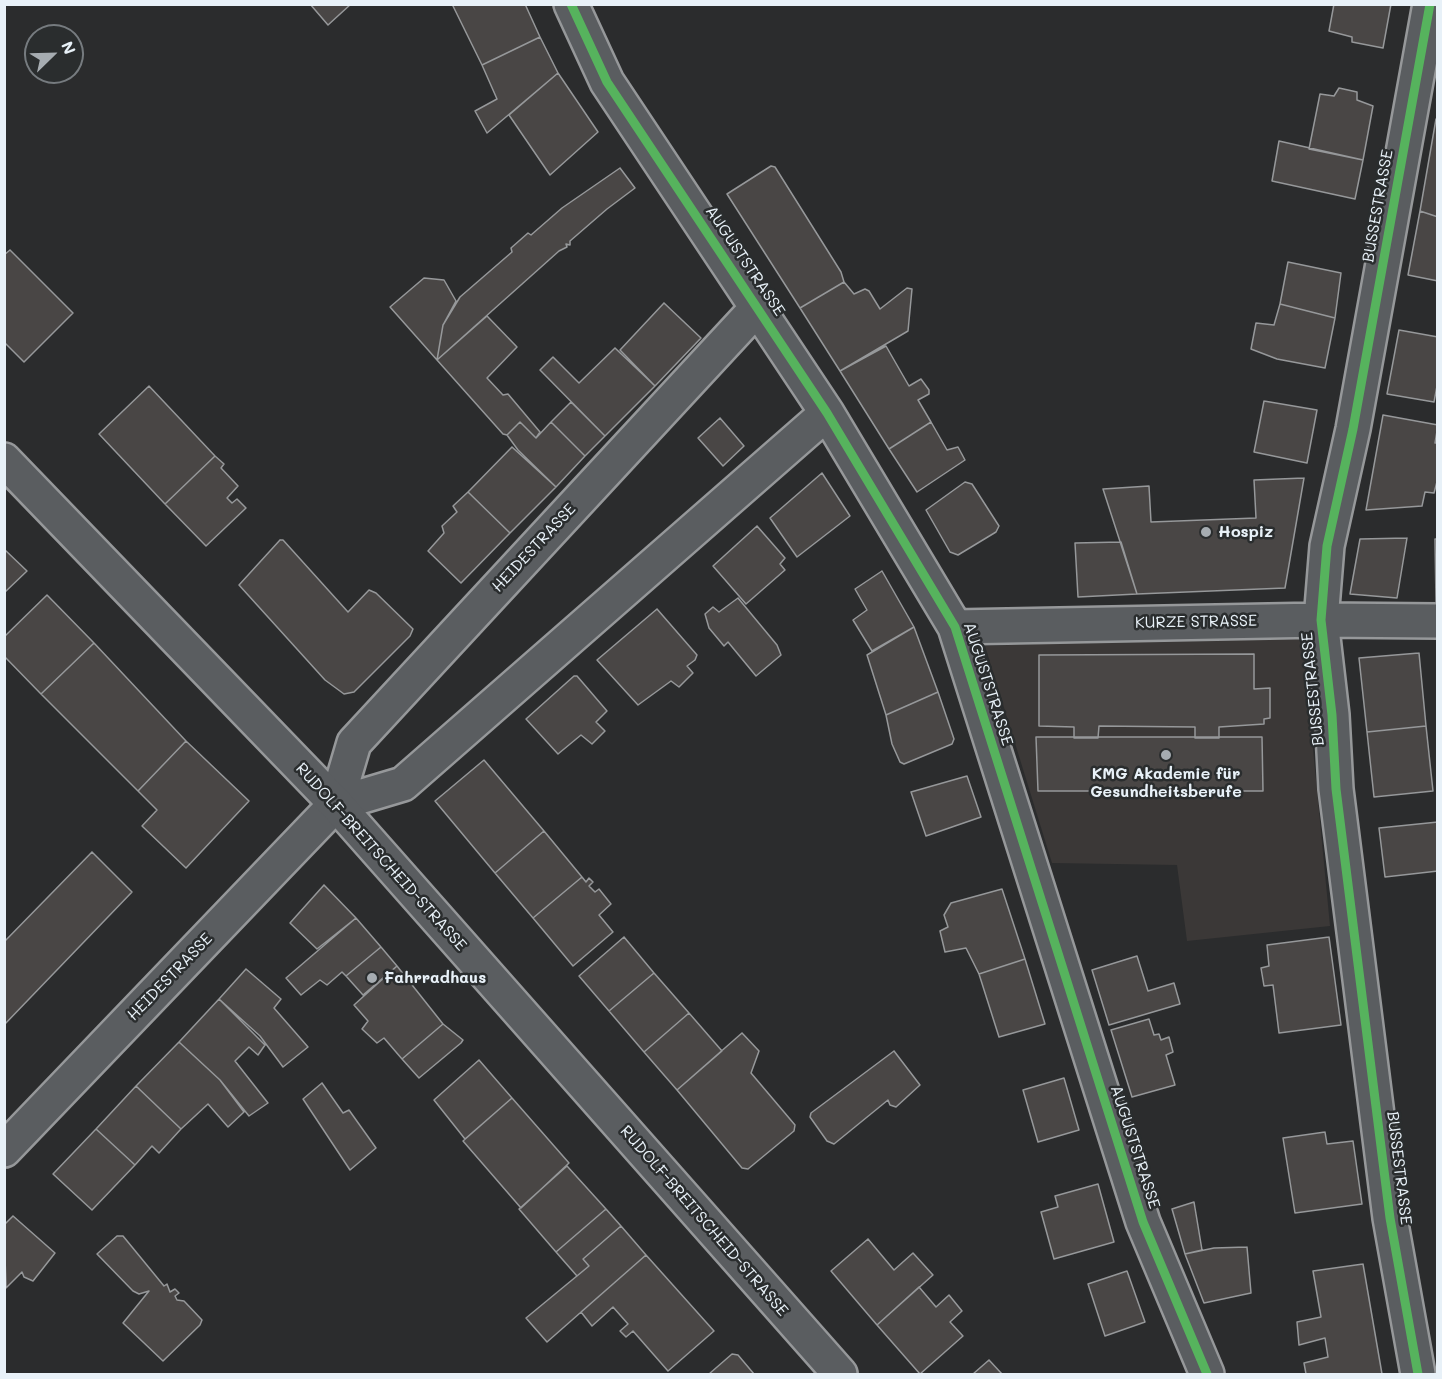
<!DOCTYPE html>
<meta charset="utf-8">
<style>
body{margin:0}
#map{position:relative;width:1442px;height:1379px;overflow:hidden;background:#2b2c2d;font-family:Mali,sans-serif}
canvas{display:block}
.frame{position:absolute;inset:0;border:6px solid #e8f1f8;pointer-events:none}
.north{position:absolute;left:24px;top:24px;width:60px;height:60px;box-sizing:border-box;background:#2a2d2e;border:2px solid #767b7f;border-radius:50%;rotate:67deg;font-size:16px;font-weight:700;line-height:24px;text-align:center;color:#e8f1f8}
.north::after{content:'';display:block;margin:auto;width:21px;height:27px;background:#a6acb1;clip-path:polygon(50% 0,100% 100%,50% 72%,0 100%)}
</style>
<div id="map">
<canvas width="1442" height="1379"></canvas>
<div class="frame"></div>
<div class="north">N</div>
</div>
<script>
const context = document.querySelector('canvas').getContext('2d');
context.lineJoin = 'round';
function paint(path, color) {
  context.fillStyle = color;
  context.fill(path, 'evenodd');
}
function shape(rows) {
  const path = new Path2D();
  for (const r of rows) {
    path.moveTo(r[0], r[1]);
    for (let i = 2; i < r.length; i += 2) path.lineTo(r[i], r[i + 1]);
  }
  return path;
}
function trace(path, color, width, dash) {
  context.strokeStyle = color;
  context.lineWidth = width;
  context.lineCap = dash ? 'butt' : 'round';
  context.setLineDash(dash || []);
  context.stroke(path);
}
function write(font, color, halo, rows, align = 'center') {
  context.font = font + ' Mali,sans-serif';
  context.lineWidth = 5;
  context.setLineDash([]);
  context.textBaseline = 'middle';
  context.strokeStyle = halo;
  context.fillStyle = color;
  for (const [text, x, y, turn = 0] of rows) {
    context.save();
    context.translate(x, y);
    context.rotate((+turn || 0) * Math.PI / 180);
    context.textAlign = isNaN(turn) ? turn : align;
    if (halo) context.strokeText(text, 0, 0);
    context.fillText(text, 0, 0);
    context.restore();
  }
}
paint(shape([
 [1302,634,1330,926,1187,941,1177,865,1052,863,985,646]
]), '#3b3837');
const building = shape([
 [310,4,351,4,328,25,310,4],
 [452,4,525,4,540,37,482,65,452,4],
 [1334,4,1391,4,1383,48,1352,42,1352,37,1329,31,1334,4],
 [540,37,558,73,487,133,475,111,497,99,482,65,540,37],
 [558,73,598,132,550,175,509,115,558,73],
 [1339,88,1357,92,1357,100,1373,106,1363,160,1309,149,1320,94,1334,96,1339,88],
 [1436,119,1438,119,1438,217,1420,211,1436,119],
 [1279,141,1363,160,1355,199,1272,181,1279,141],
 [771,166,775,167,841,272,844,282,800,308,727,194,771,166],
 [620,168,635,188,607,209,570,241,570,245,566,244,567,247,559,251,437,360,443,325,460,297,512,252,511,248,528,233,531,235,562,208,620,168],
 [1420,211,1438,217,1438,281,1408,275,1420,211],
 [10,250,73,313,24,362,4,342,4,255,10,250],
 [1288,262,1341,273,1335,318,1280,304,1288,262],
 [424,278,444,280,456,301,443,325,437,360,390,307,424,278],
 [844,282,854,294,865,289,869,291,880,309,907,288,912,289,908,331,840,371,800,308,844,282],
 [664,303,701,338,655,386,620,350,664,303],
 [1280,304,1335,318,1325,368,1277,359,1251,349,1256,323,1274,325,1280,304],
 [487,316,517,347,487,378,503,395,508,394,540,432,536,438,520,422,507,435,503,434,437,360,487,316],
 [1399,330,1438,337,1438,381,1434,402,1387,394,1399,330],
 [886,346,909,386,921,379,929,390,929,394,918,400,931,422,889,449,840,371,886,346],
 [615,348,655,386,605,436,540,370,553,357,579,383,615,348],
 [149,386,215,456,165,504,99,434,149,386],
 [1264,401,1317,410,1307,463,1254,452,1264,401],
 [571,402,605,436,585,456,551,422,571,402],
 [1383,415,1438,425,1435,443,1438,443,1438,478,1434,493,1425,492,1422,506,1366,510,1383,415],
 [720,418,744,446,723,466,698,438,720,418],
 [520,422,536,438,551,422,585,456,556,487,518,450,507,435,520,422],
 [931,422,947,450,958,447,965,460,917,492,889,449,931,422],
 [512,447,556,487,510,533,468,492,512,447],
 [215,456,224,464,221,468,238,486,227,498,232,503,237,499,246,508,206,546,165,504,215,456],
 [822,473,850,516,797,557,770,518,822,473],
 [1304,478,1285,588,1137,594,1103,489,1149,486,1151,522,1256,518,1254,480,1304,478],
 [965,482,972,484,999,526,996,532,958,555,950,552,926,510,965,482],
 [468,492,510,533,461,583,428,551,444,533,442,526,457,512,453,506,468,492],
 [757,526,785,558,780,564,785,570,746,604,713,566,757,526],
 [1407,538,1397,598,1350,594,1360,539,1407,538],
 [1435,539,1438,539,1438,602,1436,602,1435,539],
 [280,540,283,540,348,612,369,590,376,593,413,629,410,636,354,692,344,694,325,680,239,585,280,540],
 [1121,542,1137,594,1078,597,1075,543,1121,542],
 [4,549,27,571,4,593,4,549],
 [882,571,914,627,872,651,853,620,867,610,855,589,882,571],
 [47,595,94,643,41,694,4,656,4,637,47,595],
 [738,598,777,645,781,655,756,676,728,642,724,646,709,628,705,614,713,607,719,612,738,598],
 [657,609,697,655,695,660,687,666,693,673,679,687,671,681,638,705,597,660,657,609],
 [914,627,938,692,886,715,867,655,914,627],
 [94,643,186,741,138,791,41,694,94,643],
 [1419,653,1426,726,1367,732,1359,658,1419,653],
 [1254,654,1254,689,1270,688,1270,718,1264,719,1264,724,1219,727,1219,738,1195,738,1195,727,1099,726,1098,738,1074,738,1074,727,1039,726,1039,655,1254,654],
 [574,676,577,676,607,711,596,722,605,731,592,744,581,735,558,754,526,719,574,676],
 [938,692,954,739,952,744,904,764,900,762,892,744,886,715,938,692],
 [1426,726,1433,791,1374,797,1367,732,1426,726],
 [1036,737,1262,737,1263,791,1038,791,1036,737],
 [186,741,249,801,186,868,142,826,157,810,138,791,186,741],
 [484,760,544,831,495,873,435,801,484,760],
 [967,776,981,817,926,836,911,792,967,776],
 [1438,822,1438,871,1385,877,1379,828,1438,822],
 [544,831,582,877,533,918,495,873,544,831],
 [92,852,132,892,4,1025,4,942,92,852],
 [582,877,586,882,589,878,593,882,589,886,595,892,599,889,611,904,599,915,613,932,573,966,533,918,582,877],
 [324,885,356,918,317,949,290,923,324,885],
 [1002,889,1025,959,979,974,966,948,945,952,940,931,948,927,944,915,951,903,1002,889],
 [356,918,381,947,346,976,342,972,327,985,320,980,301,995,286,978,356,918],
 [624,937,654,973,609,1011,579,976,624,937],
 [1329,937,1341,1025,1279,1033,1273,985,1264,986,1261,968,1269,966,1267,945,1329,937],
 [381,947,397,966,363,995,346,976,381,947],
 [1137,956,1148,991,1174,983,1180,1004,1109,1025,1092,970,1137,956],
 [1025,959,1045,1024,999,1037,979,974,1025,959],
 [397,966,443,1024,402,1059,384,1038,377,1043,362,1029,368,1021,354,1005,397,966],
 [246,969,281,999,274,1008,308,1047,283,1067,260,1036,219,999,246,969],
 [654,973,689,1013,644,1052,609,1011,654,973],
 [219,999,265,1045,258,1055,249,1047,235,1061,268,1103,249,1116,220,1080,179,1042,219,999],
 [689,1013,722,1051,677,1090,644,1052,689,1013],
 [1149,1019,1154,1035,1159,1034,1161,1040,1169,1037,1173,1052,1166,1055,1175,1085,1132,1097,1111,1030,1149,1019],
 [443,1024,463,1040,461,1043,419,1078,402,1059,443,1024],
 [742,1033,759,1051,751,1073,795,1125,794,1131,748,1169,742,1168,677,1090,742,1033],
 [179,1042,220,1080,244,1112,228,1127,208,1104,181,1129,136,1086,179,1042],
 [894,1051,920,1085,896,1107,890,1105,888,1100,834,1144,827,1141,810,1117,811,1113,894,1051],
 [479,1060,512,1098,465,1139,434,1100,479,1060],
 [1064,1078,1079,1130,1038,1142,1023,1090,1064,1078],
 [322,1083,343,1113,349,1110,376,1148,350,1170,303,1099,322,1083],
 [136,1086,181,1129,159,1153,152,1146,135,1165,96,1129,136,1086],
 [512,1098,569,1163,521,1208,463,1141,512,1098],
 [96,1129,135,1165,92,1210,53,1174,96,1129],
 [1325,1132,1327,1144,1353,1141,1362,1204,1295,1213,1283,1138,1325,1132],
 [567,1166,606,1209,556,1252,519,1209,567,1166],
 [1098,1184,1114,1242,1054,1259,1041,1212,1058,1207,1055,1196,1098,1184],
 [1194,1202,1202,1250,1185,1254,1172,1209,1194,1202],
 [606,1209,621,1226,583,1259,589,1266,577,1276,556,1252,606,1209],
 [13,1216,55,1253,33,1281,24,1277,22,1272,6,1288,4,1225,13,1216],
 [621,1226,646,1255,547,1342,526,1318,589,1266,583,1259,621,1226],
 [117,1236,123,1236,164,1286,167,1284,170,1292,175,1289,179,1293,175,1296,177,1300,184,1301,202,1320,200,1325,163,1361,123,1323,149,1291,139,1294,133,1291,97,1254,117,1236],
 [868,1239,894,1270,913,1253,933,1275,877,1325,831,1271,868,1239],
 [1247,1247,1251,1293,1204,1303,1185,1254,1214,1248,1247,1247],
 [646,1255,714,1331,668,1371,633,1331,626,1337,620,1331,628,1324,613,1307,592,1326,581,1312,646,1255],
 [1363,1264,1382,1374,1306,1374,1304,1363,1328,1357,1325,1338,1299,1345,1297,1322,1321,1317,1313,1271,1363,1264],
 [1127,1271,1145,1322,1105,1336,1088,1284,1127,1271],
 [919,1287,936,1307,949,1295,962,1311,950,1322,963,1336,920,1374,877,1325,919,1287],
 [732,1354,738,1355,754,1374,709,1374,732,1354],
 [989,1360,1002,1374,973,1374,989,1360]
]);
paint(building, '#494645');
trace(building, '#96989a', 1.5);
const minor = shape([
 [571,4,607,82,827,413,955,627,1143,1222,1207,1374],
 [955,627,1321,620,1438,621],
 [336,804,403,784,827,413],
 [4,1150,336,804,354,743,758,307],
 [1418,1374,1390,1218,1336,789,1332,715,1321,620,1327,546,1353,429,1430,4]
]);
const tertiary = shape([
 [4,460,336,804,840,1374]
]);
trace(minor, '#96989a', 38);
trace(tertiary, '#96989a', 38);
trace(minor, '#5a5d60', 33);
trace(tertiary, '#5a5d60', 33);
trace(shape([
 [571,4,607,82,827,413,955,627,1143,1222,1207,1374],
 [1418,1374,1390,1218,1336,789,1332,715,1321,620,1327,546,1353,429,1430,4]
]), '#56b35d', 9);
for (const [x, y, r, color] of [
 [1206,532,6,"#a6acb1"],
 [1166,755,6,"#a6acb1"],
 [372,978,6,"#a6acb1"]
]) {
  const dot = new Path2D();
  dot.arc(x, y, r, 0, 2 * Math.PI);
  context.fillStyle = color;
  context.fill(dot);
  trace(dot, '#2a2d2e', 2);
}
write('16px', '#e8f1f8', '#2a2d2e', [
 ["BUSSESTRASSE",1378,206,-80],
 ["AUGUSTSTRASSE",745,261,56],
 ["HEIDESTRASSE",534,548,-47],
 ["KURZE STRASSE",1196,622,-1],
 ["AUGUSTSTRASSE",988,684,72],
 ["BUSSESTRASSE",1313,689,-96],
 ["RUDOLF-BREITSCHEID-STRASSE",381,857,48],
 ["HEIDESTRASSE",170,977,-46],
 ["AUGUSTSTRASSE",1135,1147,72],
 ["BUSSESTRASSE",1399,1168,83],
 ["RUDOLF-BREITSCHEID-STRASSE",704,1221,49]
]);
write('bold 16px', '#e8f1f8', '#2a2d2e', [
 ["Hospiz",1218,532],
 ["KMG Akademie für",1166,774,"center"],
 ["Gesundheitsberufe",1166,792,"center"],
 ["Fahrradhaus",384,978]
], 'left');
</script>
